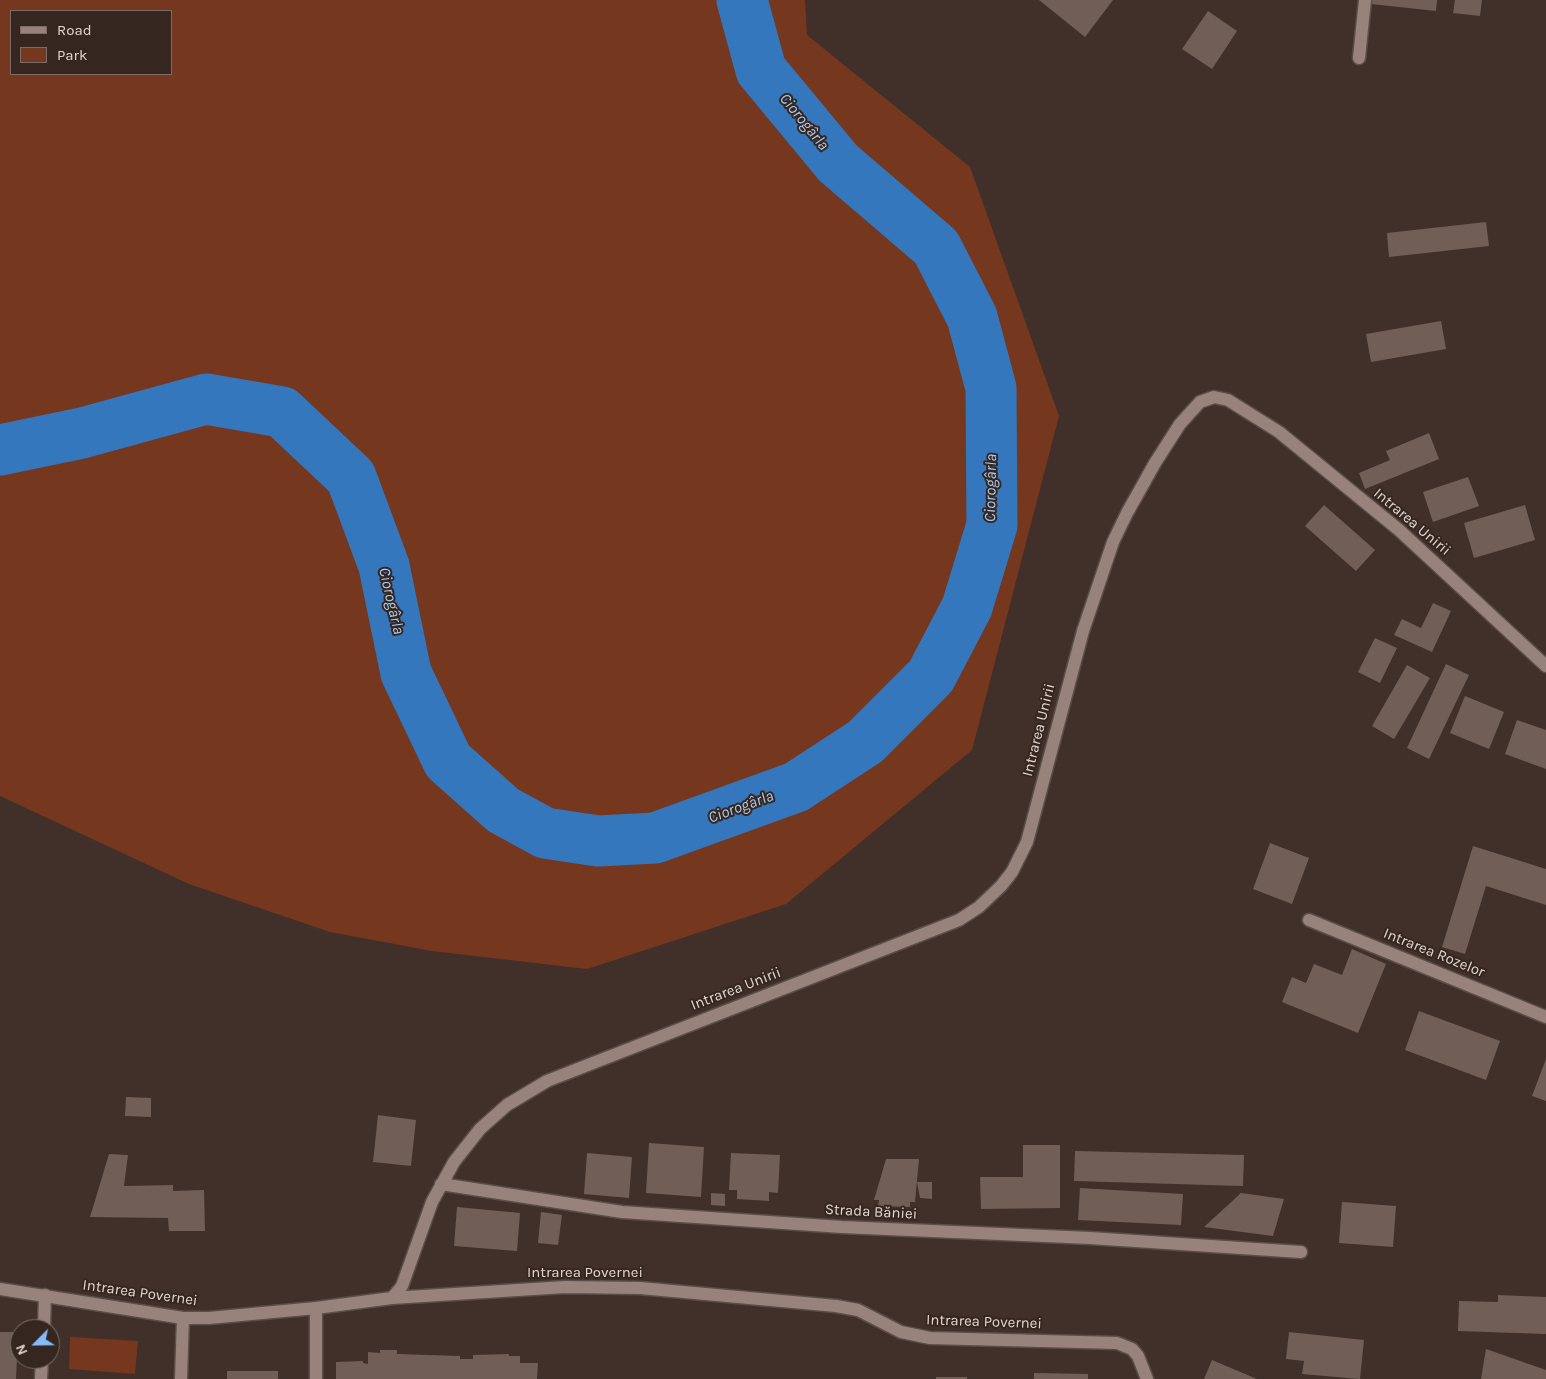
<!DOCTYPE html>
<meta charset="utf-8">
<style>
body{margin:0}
#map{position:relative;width:1546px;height:1379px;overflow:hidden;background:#41302a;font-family:Karla,sans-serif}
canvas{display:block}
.legend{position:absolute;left:10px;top:10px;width:162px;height:65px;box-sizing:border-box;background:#362620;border:1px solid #7a6c67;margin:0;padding:6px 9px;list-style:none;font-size:15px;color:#e1d6d2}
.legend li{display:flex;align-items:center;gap:10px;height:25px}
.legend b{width:25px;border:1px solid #7a6c67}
.north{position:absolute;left:10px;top:1319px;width:50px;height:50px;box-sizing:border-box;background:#362620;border:1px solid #7a6c67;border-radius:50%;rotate:247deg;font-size:14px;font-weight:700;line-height:20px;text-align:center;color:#e1d6d2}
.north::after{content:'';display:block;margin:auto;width:18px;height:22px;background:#84bcfb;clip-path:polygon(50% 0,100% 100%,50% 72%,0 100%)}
</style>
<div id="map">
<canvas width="1546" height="1379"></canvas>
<ul class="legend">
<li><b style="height:6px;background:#97837b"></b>Road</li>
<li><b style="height:14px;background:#76371f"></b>Park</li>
</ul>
<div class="north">N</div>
</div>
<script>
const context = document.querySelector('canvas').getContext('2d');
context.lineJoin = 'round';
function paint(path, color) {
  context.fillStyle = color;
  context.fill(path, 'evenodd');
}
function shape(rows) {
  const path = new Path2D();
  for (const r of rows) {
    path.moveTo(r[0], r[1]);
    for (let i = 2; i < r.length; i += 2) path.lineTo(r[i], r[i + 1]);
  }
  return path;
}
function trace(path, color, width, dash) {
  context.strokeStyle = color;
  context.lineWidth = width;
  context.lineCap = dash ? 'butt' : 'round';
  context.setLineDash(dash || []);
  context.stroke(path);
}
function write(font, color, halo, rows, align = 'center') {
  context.font = font + ' Karla,sans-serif';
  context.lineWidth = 4;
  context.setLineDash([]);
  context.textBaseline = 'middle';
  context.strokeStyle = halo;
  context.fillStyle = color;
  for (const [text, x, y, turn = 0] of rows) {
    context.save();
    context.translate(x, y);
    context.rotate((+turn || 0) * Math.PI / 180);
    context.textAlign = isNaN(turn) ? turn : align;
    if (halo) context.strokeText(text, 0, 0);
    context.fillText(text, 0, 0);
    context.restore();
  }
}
paint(shape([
 [0,0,805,0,807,35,970,167,1059,416,972,750,786,904,587,969,432,951,330,932,189,884,0,796],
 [11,11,171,11,171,74,11,74],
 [70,1337,138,1341,135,1374,69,1369]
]), '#76371f');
trace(shape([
 [0,450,82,433,206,399,282,412,351,477,384,566,406,673,448,761,503,810,545,833,598,841,655,838,796,787,865,742,931,676,967,607,992,525,991,388,972,317,936,247,838,163,761,70,742,0]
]), '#3577bd', 51);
paint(shape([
 [1039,0,1113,0,1085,37],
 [1372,0,1437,0,1436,11,1371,4],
 [1455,0,1482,0,1480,16,1453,13],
 [1208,11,1237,31,1212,69,1182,49],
 [1486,222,1489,246,1389,257,1387,233],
 [1441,321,1446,349,1371,362,1366,334],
 [1429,433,1439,459,1365,489,1359,473,1390,460,1386,451],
 [1468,477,1479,506,1433,522,1423,492],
 [1324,505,1375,550,1356,571,1305,526],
 [1525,505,1535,540,1474,558,1464,523],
 [1433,603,1451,611,1432,652,1394,635,1402,619,1421,628],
 [1375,638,1397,648,1380,683,1358,672],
 [1446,664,1469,675,1429,759,1407,748],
 [1407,665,1430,678,1394,739,1372,726],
 [1465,696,1504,712,1489,749,1450,733],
 [1517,720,1546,730,1546,769,1505,754],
 [1270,843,1309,858,1292,904,1253,889],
 [1473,846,1546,869,1546,905,1486,886,1465,954,1442,947],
 [1352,949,1386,964,1358,1033,1282,1002,1292,977,1306,983,1314,964,1342,975],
 [1419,1011,1500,1041,1486,1080,1405,1050],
 [1546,1059,1546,1101,1532,1096],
 [126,1097,151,1098,151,1117,125,1116],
 [378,1115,416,1120,411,1166,373,1162],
 [649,1143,704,1147,701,1197,646,1193],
 [1023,1145,1060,1145,1060,1208,981,1209,980,1177,1023,1177],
 [1075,1151,1244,1155,1243,1186,1074,1181],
 [587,1153,632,1157,629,1198,584,1194],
 [731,1153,780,1155,778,1193,769,1192,769,1201,737,1199,737,1190,729,1190],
 [109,1154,128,1155,124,1186,173,1185,173,1191,204,1190,205,1231,169,1231,168,1218,90,1217],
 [886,1159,919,1159,915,1202,910,1202,910,1207,878,1206,879,1200,874,1200],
 [917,1182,932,1182,932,1199,920,1198],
 [1080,1188,1183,1194,1181,1225,1078,1220],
 [711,1193,725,1194,725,1206,711,1205],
 [1241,1193,1284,1199,1273,1236,1204,1227],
 [1342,1202,1396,1206,1393,1247,1339,1243],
 [457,1207,520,1213,517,1251,454,1246],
 [541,1212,562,1215,558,1245,538,1243],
 [1498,1295,1546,1297,1546,1334,1458,1331,1459,1301,1498,1302],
 [0,1332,18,1332,16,1379,0,1379],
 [1289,1332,1364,1340,1360,1379,1302,1374,1304,1361,1286,1359],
 [1486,1349,1546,1370,1546,1379,1481,1379],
 [380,1350,397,1350,397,1354,460,1356,460,1359,473,1359,473,1355,509,1354,509,1356,520,1356,520,1363,538,1363,537,1379,336,1379,336,1362,363,1361,363,1363,368,1364,368,1352,380,1353],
 [1212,1360,1257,1379,1204,1379],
 [227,1371,278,1371,278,1379,227,1379],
 [1034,1373,1088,1374,1088,1379,1034,1379],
 [936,1377,967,1377,967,1379,936,1379]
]), '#715e57');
const service = shape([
 [1359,58,1365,0],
 [316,1308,316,1379],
 [44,1329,45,1295],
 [41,1379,42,1359]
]);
const minor = shape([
 [1309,920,1546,1017],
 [441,1184,622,1212,842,1227,1090,1238,1301,1252],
 [0,1289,183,1318,209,1318,316,1308,392,1298,565,1287,640,1288,836,1306,858,1310,901,1332,930,1338,1117,1343,1132,1349,1138,1356,1147,1379],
 [392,1298,402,1286,432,1202,454,1162,480,1129,507,1105,547,1081,959,920,979,907,1001,886,1012,872,1027,842,1083,631,1113,542,1127,513,1155,463,1180,424,1200,402,1214,397,1228,400,1279,432,1399,530,1546,666],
 [181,1379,183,1318]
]);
trace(service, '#5b4d48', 15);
trace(minor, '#5b4d48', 15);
trace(service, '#97837b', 12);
trace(minor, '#97837b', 12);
write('15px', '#e1d6d2', '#362620', [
 ["Intrarea Unirii",1412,522,40],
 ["Intrarea Unirii",1039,730,-76],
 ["Intrarea Rozelor",1434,953,22],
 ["Intrarea Unirii",736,989,-21],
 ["Strada Băniei",871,1212,3],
 ["Intrarea Povernei",585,1273],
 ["Intrarea Povernei",140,1293,8],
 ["Intrarea Povernei",984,1322,2]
]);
write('italic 16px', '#abccf1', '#362620', [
 ["Ciorogârla",804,122,51],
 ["Ciorogârla",991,488,-89],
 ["Ciorogârla",391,601,77],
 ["Ciorogârla",741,807,-20]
]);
</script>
